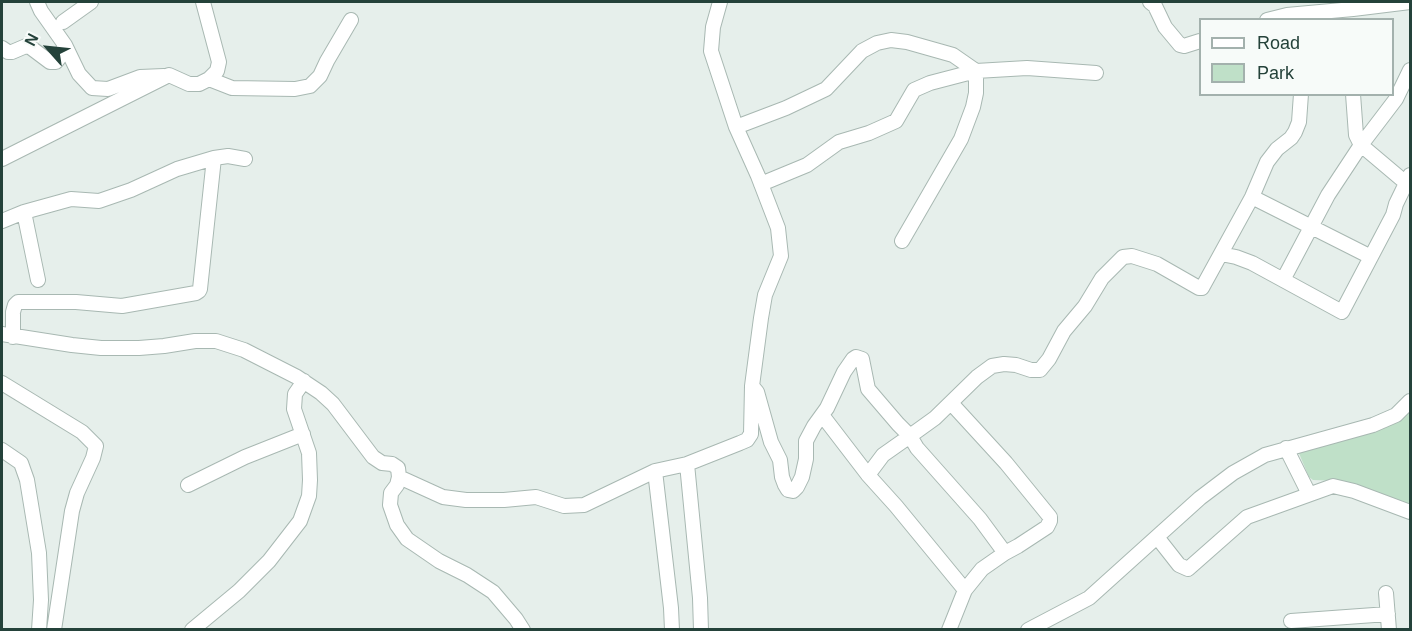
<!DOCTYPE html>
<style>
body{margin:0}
#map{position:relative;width:1412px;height:631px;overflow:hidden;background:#e6efeb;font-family:Helvetica,sans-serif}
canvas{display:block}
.frame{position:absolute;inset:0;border:3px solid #24423a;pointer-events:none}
.legend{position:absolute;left:1199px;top:18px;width:195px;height:78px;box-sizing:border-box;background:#f7fbf9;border:2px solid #a3b1ad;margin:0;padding:8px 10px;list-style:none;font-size:18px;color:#24423a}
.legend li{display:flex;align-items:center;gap:12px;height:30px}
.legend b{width:30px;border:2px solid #a3b1ad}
.north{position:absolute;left:18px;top:18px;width:60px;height:60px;-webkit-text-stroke:4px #f7fbf9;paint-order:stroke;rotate:297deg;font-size:16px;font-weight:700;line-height:24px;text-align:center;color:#24423a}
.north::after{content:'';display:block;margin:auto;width:21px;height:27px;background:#24423a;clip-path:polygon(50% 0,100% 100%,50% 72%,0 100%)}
</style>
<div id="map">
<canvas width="1412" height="631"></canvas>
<div class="frame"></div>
<ul class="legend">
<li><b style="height:8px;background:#fff"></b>Road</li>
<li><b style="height:16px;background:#bfe0c8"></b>Park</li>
</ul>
<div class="north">N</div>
</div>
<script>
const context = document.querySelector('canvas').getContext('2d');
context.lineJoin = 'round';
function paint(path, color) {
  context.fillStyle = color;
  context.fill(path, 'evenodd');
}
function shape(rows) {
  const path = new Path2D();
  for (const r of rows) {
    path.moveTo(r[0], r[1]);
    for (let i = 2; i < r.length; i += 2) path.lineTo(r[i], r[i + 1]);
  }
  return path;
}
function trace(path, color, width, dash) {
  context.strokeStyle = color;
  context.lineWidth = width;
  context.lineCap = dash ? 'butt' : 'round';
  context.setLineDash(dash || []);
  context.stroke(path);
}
paint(shape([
 [1410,407,1410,506,1339,481,1313,480,1309,477,1298,451]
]), '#bfe0c8');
const minor = shape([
 [37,2,41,11,65,45,79,74,92,88,108,89,140,77,164,76],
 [1150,2,1155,6,1165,27,1180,45,1184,46,1200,41],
 [1267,20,1287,15,1353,9,1410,2],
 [63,22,91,2],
 [2,48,8,52,12,52,26,46,30,47,50,62,56,62,60,57,65,45],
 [209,79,232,88,295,89,310,86,320,76,327,61,351,20],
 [1353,94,1356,135,1361,145,1406,183],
 [736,127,786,108,826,89,862,51,877,43,891,40,907,42,953,55,976,71,976,93,973,107,961,139,902,241],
 [2,159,169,75,189,84,199,84,209,79,217,71,219,62,203,2],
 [761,184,807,165,839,142,869,133,896,121,914,90,930,83,976,71,1027,68,1096,73],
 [1252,197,1371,257],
 [24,212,38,280],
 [2,221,24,212,71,199,99,201,131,190,177,169,214,158,228,156,245,159],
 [1221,254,1236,257,1252,263,1342,312,1393,215,1396,204,1410,175],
 [1283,280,1328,195,1361,145,1396,99,1410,70],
 [2,334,72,345,101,348,139,348,164,346,195,341,216,341,244,350,297,377,321,393,333,404,373,457,382,463,392,464,398,468,399,477,397,485,391,493,390,505,397,525,407,539,439,561,467,575,493,592,516,619,523,630],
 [13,337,13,312,15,305,18,302,76,302,122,306,196,293,199,291,200,289,214,158],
 [2,383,82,432,96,446,93,458,77,493,72,511,54,630],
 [752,386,757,392,771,442,780,460,782,477,785,485,788,490,793,491,797,487,802,477,806,459,806,441,814,426,827,408,844,372,853,359,856,357,862,359,868,389,898,424,910,436,935,418,977,377,992,366,1004,364,1016,365,1031,370,1040,370,1049,359,1064,331,1085,306,1102,278,1123,257,1132,256,1157,264,1199,288,1202,288,1252,197,1267,162,1277,149,1291,138,1295,132,1299,122,1301,94],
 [822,415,868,475,896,506,965,590],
 [1286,448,1309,494],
 [2,450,21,463,27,480,39,553,41,600,39,630],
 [687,464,700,598,701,630],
 [655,471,671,608,672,630],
 [868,475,883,455,910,436,917,448,980,519,1005,553],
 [399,477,443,497,466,500,504,500,536,497,564,506,584,505,655,471,687,464,740,443,747,440,751,434,752,386,761,318,765,295,781,256,778,228,758,176,736,127,711,51,713,27,720,2],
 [188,485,245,457,303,434],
 [1157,537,1179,565,1188,569,1247,517,1333,486,1354,491,1410,512],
 [1386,593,1389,630],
 [1291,621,1388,614],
 [192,630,239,591,269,561,300,521,309,496,310,480,309,453,294,409,295,394,304,381],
 [949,630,965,590,982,569,1005,553,1018,546,1047,527,1050,521,1050,517,1006,463,951,403],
 [1028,630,1089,598,1200,498,1233,473,1265,455,1373,425,1396,415,1410,401]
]);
trace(minor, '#a8b8b2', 16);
trace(minor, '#fff', 14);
</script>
